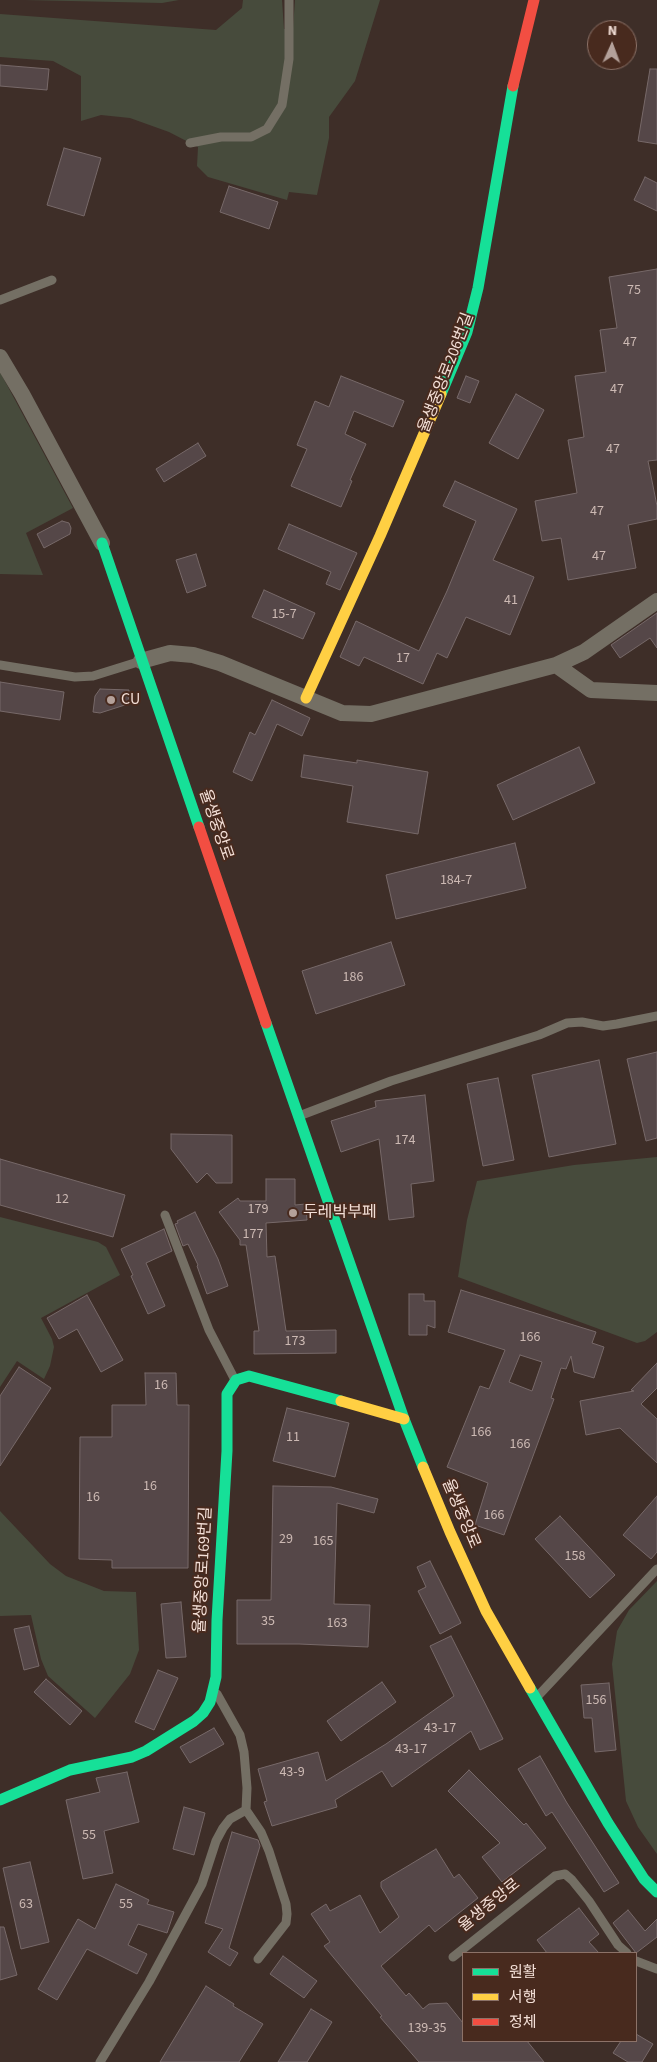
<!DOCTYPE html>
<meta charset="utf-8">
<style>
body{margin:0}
#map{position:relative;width:657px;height:2062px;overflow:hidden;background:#3e2e28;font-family:"Source Sans 3","Noto Sans KR",sans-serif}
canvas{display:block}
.legend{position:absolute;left:462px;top:1952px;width:175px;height:90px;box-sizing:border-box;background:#482a1e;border:1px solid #8c7268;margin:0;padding:6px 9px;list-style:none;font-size:15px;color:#f3dfd7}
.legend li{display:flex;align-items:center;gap:10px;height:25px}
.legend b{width:25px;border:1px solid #8c7268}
.north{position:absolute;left:587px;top:20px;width:50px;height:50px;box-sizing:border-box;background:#482a1e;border:1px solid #8c7268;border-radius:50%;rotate:2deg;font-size:14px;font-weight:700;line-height:20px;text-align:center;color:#f3dfd7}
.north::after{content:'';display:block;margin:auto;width:18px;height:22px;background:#b4a19a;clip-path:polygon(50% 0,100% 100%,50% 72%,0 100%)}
</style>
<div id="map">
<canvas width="657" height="2062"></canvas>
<ul class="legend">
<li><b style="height:6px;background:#16e098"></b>원활</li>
<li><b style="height:6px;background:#ffcf43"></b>서행</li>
<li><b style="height:6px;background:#f24e42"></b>정체</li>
</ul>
<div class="north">N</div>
</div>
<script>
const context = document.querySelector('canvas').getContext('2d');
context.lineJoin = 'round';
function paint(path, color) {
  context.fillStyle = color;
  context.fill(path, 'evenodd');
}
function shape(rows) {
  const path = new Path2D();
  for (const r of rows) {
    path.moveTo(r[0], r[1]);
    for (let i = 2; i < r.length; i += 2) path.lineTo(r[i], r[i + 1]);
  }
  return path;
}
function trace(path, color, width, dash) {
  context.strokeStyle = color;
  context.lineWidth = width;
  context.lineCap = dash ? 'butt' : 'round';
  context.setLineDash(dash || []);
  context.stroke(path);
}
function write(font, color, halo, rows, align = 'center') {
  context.font = font + ' "Source Sans 3","Noto Sans KR",sans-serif';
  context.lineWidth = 4;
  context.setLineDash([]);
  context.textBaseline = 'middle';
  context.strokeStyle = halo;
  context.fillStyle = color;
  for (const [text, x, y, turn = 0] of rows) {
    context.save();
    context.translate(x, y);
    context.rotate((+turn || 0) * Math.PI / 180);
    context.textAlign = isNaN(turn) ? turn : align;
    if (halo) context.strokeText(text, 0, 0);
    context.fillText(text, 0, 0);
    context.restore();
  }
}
paint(shape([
 [24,0,179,0,162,3],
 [243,0,282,0,284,29,293,28,295,0,380,0,355,81,329,117,329,138,317,195,289,192,287,200,208,177,197,166,198,147,169,132,130,118,101,115,81,121,81,76,53,61,0,57,0,14,216,30,242,8],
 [0,372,73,508,26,533,43,575,0,574],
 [657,1157,657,1332,645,1341,637,1343,458,1277,467,1220,477,1181,574,1165],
 [0,1217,98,1242,106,1247,120,1275,41,1318,52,1339,54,1347,50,1366,44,1379,17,1361,0,1387],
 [0,1511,50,1564,66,1576,104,1591,136,1592,139,1650,130,1674,95,1718,48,1676,41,1659,31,1615,0,1616],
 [657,1581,657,1854,638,1827,626,1801,612,1664,617,1631,629,1610]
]), '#474b3c');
const building = shape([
 [0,65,49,69,47,90,0,86,0,65],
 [650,69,657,69,657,144,638,141,650,69],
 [64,148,101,158,84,216,47,205,64,148],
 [645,177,657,183,657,211,634,200,645,177],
 [229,186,278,202,269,229,220,212,229,186],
 [657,269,657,460,648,461,657,506,657,519,628,525,636,568,568,580,561,538,542,541,535,501,577,493,568,440,584,437,575,376,606,372,600,330,617,328,609,277,657,269],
 [341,376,404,401,393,427,354,411,345,434,366,444,350,480,352,481,341,507,291,486,307,449,297,445,315,401,329,407,341,376],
 [466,376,479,381,470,403,457,398,466,376],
 [516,394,544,410,518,459,489,443,516,394],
 [198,443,206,456,164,482,156,469,198,443],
 [455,481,517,509,493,560,534,577,510,635,466,617,447,658,437,653,423,684,364,657,359,666,340,657,356,621,419,651,447,591,476,521,443,506,455,481],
 [62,521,69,523,71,528,70,534,44,548,37,534,62,521],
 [289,524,357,553,340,590,326,584,331,572,278,549,289,524],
 [196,554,206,586,187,593,176,560,196,554],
 [264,590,315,613,303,639,252,617,264,590],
 [657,613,657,648,650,638,620,658,611,645,657,613],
 [0,682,64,692,60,720,0,711,0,682],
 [100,689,129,690,128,704,100,713,93,712,95,696,100,689],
 [272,700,310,718,302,736,277,724,252,781,233,772,250,732,255,735,272,700],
 [579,747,595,783,513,820,497,785,579,747],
 [304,755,357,763,357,760,428,772,418,834,347,822,353,786,301,777,304,755],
 [515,843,526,888,396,919,386,875,515,843],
 [391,942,405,985,316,1014,302,971,391,942],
 [657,1052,657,1138,646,1141,627,1059,657,1052],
 [599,1060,616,1144,549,1157,532,1075,599,1060],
 [498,1078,514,1160,483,1166,467,1084,498,1078],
 [425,1095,434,1181,411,1184,414,1217,389,1220,379,1139,341,1152,331,1121,376,1107,375,1101,425,1095],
 [171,1134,232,1135,232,1183,216,1183,207,1173,197,1183,171,1149,171,1134],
 [0,1159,125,1195,113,1237,0,1205,0,1159],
 [266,1179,295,1179,295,1205,306,1204,307,1220,266,1223,267,1257,275,1256,286,1331,336,1330,336,1353,254,1354,254,1331,259,1331,246,1245,240,1245,240,1240,219,1212,238,1198,240,1201,266,1201,266,1179],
 [195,1212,218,1259,228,1286,207,1294,197,1266,198,1265,188,1244,183,1246,175,1224,178,1223,177,1221,195,1212],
 [164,1229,172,1251,146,1263,165,1306,148,1314,131,1276,133,1275,121,1249,164,1229],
 [461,1290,596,1332,592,1343,604,1347,594,1378,574,1372,571,1356,566,1369,561,1368,551,1398,554,1399,504,1535,475,1525,488,1483,447,1467,480,1386,489,1389,505,1350,448,1332,461,1290],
 [520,1355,542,1362,532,1391,509,1382,520,1355],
 [409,1294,424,1294,424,1301,435,1301,435,1328,427,1325,427,1335,409,1335,409,1294],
 [87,1295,123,1360,101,1372,77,1329,59,1339,47,1318,87,1295],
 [657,1363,657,1388,641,1404,657,1419,657,1463,620,1428,586,1435,580,1401,634,1391,631,1390,657,1363],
 [19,1367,51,1388,0,1466,0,1396,19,1367],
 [145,1373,176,1373,177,1405,189,1405,188,1568,112,1568,112,1560,79,1559,80,1437,112,1437,112,1405,146,1405,145,1373],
 [287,1408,349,1423,335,1477,273,1461,287,1408],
 [273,1486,331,1487,378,1499,374,1513,337,1503,334,1604,370,1605,368,1647,299,1644,237,1644,237,1600,271,1600,273,1486],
 [657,1496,657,1552,651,1559,623,1535,657,1496],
 [560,1516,615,1575,590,1598,535,1539,560,1516],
 [430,1561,461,1623,440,1634,418,1591,426,1587,417,1567,430,1561],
 [181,1602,186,1657,166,1658,161,1604,181,1602],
 [29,1626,39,1666,24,1670,14,1629,29,1626],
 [451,1636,503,1739,480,1750,471,1731,392,1787,382,1771,335,1800,337,1807,272,1826,264,1802,267,1801,258,1769,318,1752,326,1781,386,1744,454,1696,430,1646,451,1636],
 [158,1670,178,1678,154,1730,135,1722,158,1670],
 [46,1679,82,1711,70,1725,34,1692,46,1679],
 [382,1682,396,1702,341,1741,327,1721,382,1682],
 [609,1683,616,1750,595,1752,592,1718,584,1718,581,1685,609,1683],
 [214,1728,224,1744,190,1763,180,1747,214,1728],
 [540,1756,567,1803,619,1883,604,1892,552,1812,546,1816,518,1769,540,1756],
 [469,1770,524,1825,526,1823,546,1848,502,1882,482,1857,500,1843,448,1791,469,1770],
 [127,1772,139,1822,104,1831,113,1873,83,1879,66,1800,100,1792,96,1778,127,1772],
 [184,1807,205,1813,194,1855,173,1849,184,1807],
 [232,1832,258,1840,260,1846,229,1948,238,1953,230,1966,208,1952,223,1929,205,1923,232,1832],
 [436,1849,454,1878,459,1874,478,1898,435,1932,429,1925,381,1966,406,1996,409,1993,423,2009,429,2004,447,2003,463,2023,463,2041,527,2041,544,2062,419,2062,380,2017,382,2016,324,1946,330,1942,311,1914,326,1904,330,1911,360,1895,380,1933,399,1917,381,1887,381,1882,436,1849],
 [30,1862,49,1942,21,1949,3,1868,30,1862],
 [116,1884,149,1900,147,1904,174,1912,167,1933,138,1924,128,1945,147,1954,137,1974,87,1949,57,2000,38,1989,78,1919,95,1929,116,1884],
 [579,1908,599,1934,589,1942,599,1953,547,1953,537,1940,579,1908],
 [628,1910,645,1931,657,1919,657,1937,636,1953,613,1923,628,1910],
 [0,1927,4,1927,17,1975,0,1980,0,1927],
 [283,1956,317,1981,304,1998,270,1974,283,1956],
 [206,1986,234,2004,233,2006,263,2024,239,2062,160,2062,206,1986],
 [311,2009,332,2022,307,2062,278,2062,311,2009],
 [636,2034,653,2044,642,2062,628,2062,613,2053,621,2041,636,2041,636,2034]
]);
paint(building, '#554748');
trace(building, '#776969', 1);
trace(shape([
 [190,143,221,137,251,137,267,129,282,105,289,59,289,0],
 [0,300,52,280],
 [0,665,75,677,93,676,141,661],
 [299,1116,391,1081,539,1035,567,1023,582,1022,603,1026,617,1024,657,1016],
 [165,1215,209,1330,235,1380],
 [536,1698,657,1569],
 [246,1810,261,1832,269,1851,286,1904,287,1914,286,1923,258,1959],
 [453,1957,555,1876,565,1874,572,1880,589,1901,618,1945,627,1953],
 [636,1961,657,1969],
 [100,2062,149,1982,202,1884,216,1841,223,1828,230,1819,246,1810,247,1788,244,1752,240,1735,217,1694]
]), '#746f64', 9);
trace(shape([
 [0,357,22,394,102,543],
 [141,661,170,653,193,655,220,663,342,713,371,714,556,665,584,652,657,601],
 [556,665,591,690,657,693]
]), '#746f64', 16);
trace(shape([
 [441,394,467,332,478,288,513,86],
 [102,543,199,827],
 [266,1023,404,1419,423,1467],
 [530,1688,608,1823,644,1879,657,1892],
 [0,1800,70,1770,132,1757,146,1751,194,1721,203,1713,210,1702,216,1677,217,1620,227,1451,227,1394,236,1380,249,1376,341,1401]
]), '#16e098', 11);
trace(shape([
 [306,698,380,536,441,394],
 [341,1401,404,1419],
 [423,1467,450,1532,486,1611,530,1688]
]), '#ffcf43', 11);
trace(shape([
 [513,86,534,0],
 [199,827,266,1023]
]), '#f24e42', 11);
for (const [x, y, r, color] of [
 [111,700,5,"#b4a19a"],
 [293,1213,5,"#b4a19a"]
]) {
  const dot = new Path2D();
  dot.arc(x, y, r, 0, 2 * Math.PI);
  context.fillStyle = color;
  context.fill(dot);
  trace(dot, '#482a1e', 2);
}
write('14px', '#ccb9b3', null, [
 ["75",634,291],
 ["47",630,343],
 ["47",617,390],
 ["47",613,450],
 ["47",597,512],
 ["47",599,557],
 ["41",511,601],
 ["15-7",284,615],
 ["17",403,659],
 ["184-7",456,881],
 ["186",353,978],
 ["174",405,1141],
 ["12",62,1200],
 ["179",258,1210],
 ["177",253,1235],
 ["166",530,1338],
 ["173",295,1342],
 ["16",161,1386],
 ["166",481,1433],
 ["11",293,1438],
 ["166",520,1445],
 ["16",150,1487],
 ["16",93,1498],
 ["166",494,1516],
 ["29",286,1540],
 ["165",323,1542],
 ["158",575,1557],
 ["35",268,1622],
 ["163",337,1624],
 ["156",596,1701],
 ["43-17",440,1729],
 ["43-17",411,1750],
 ["43-9",292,1773],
 ["55",89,1836],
 ["63",26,1905],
 ["55",126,1905],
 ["139-35",427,2029]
]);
write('16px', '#f3dfd7', '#482a1e', [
 ["율생중앙로206번길",447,373,-69],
 ["율생중앙로",215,825,71],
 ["율생중앙로",460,1514,67],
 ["율생중앙로169번길",204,1570,-87],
 ["율생중앙로",490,1906,-39]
]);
write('16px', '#f3dfd7', '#482a1e', [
 ["CU",121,700],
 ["두레박부페",303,1213]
], 'left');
</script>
